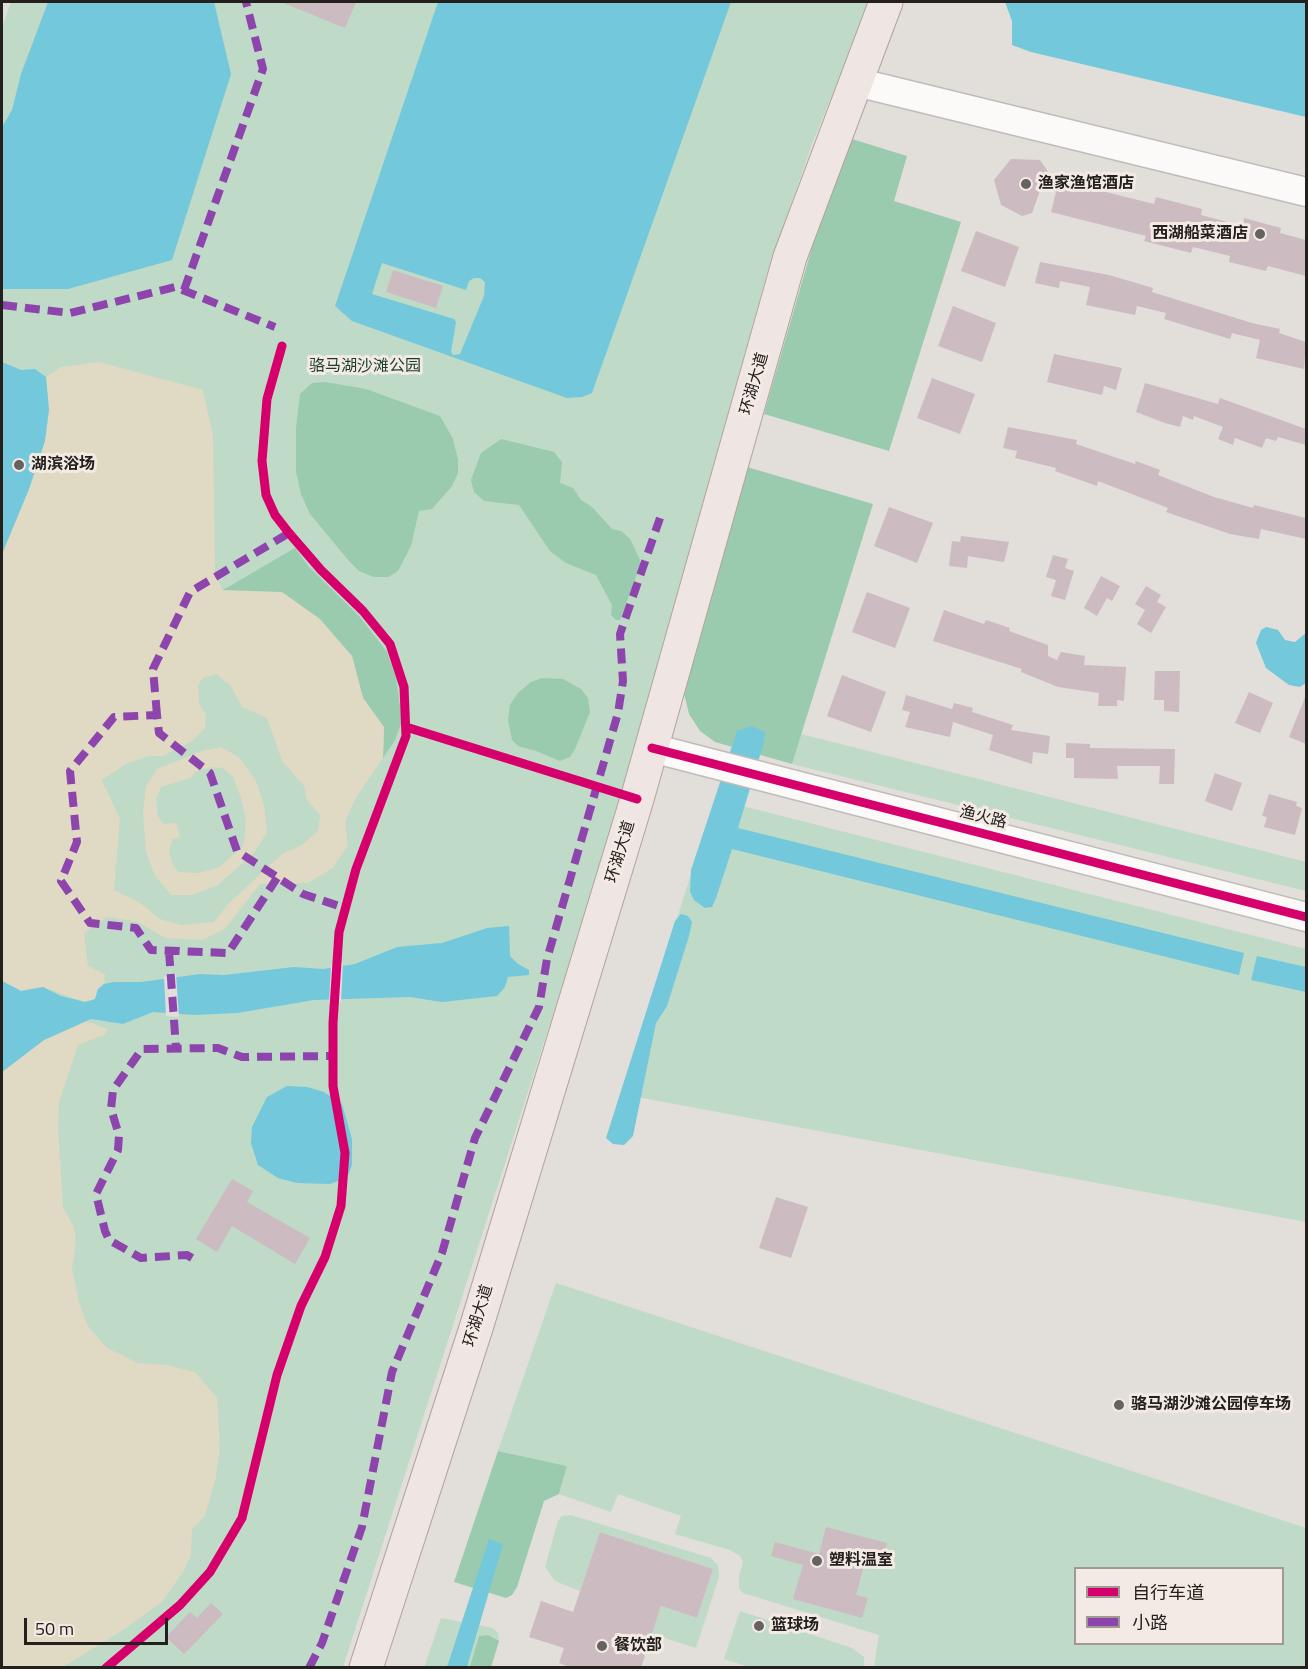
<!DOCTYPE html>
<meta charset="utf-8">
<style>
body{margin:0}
#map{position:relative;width:1308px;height:1669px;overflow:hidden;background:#e2deda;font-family:"Titillium Web","Noto Sans SC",sans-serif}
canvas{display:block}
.frame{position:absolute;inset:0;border:3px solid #23201d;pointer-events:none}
.legend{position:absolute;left:1074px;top:1567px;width:210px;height:78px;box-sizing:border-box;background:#f3eae4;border:2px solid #a09994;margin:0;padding:8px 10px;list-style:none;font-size:18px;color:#23201d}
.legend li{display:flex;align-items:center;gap:12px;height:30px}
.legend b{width:30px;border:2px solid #a09994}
.scale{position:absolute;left:24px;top:1618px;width:144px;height:27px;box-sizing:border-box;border:3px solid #23201d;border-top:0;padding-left:8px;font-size:18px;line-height:21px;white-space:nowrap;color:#23201d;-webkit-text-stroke:4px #f3eae4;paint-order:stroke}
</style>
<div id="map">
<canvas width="1308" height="1669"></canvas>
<div class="frame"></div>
<ul class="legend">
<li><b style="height:8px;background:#d6006c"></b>自行车道</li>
<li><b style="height:8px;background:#8e44ad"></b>小路</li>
</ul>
<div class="scale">50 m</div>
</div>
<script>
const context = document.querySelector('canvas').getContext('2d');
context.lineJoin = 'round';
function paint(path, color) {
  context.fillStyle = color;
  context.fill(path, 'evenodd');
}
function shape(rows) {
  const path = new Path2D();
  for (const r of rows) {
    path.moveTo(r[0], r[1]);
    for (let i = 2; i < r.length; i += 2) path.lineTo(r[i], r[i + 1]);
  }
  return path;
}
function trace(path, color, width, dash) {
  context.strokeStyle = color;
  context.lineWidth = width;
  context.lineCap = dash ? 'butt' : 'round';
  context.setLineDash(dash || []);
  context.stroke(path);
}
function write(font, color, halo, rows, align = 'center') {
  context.font = font + ' "Titillium Web","Noto Sans SC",sans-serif';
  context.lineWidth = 6;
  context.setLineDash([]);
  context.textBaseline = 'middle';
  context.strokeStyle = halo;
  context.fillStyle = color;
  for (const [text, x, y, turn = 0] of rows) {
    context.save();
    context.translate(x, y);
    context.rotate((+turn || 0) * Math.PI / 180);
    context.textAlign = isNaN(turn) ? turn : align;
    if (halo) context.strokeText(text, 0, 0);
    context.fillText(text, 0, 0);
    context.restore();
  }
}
paint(shape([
 [11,2,870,2,812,144,766,277,609,840,343,1667,2,1667,2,27],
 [801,734,1306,862,1306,891,792,764],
 [715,799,1306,949,1306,1222,621,1094],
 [556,1283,1306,1528,1306,1667,874,1667,879,1635,743,1593,739,1588,739,1577,743,1562,740,1556,730,1550,675,1534,681,1516,618,1494,611,1512,559,1494,567,1466,498,1451],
 [1076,1568,1282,1568,1282,1644,1076,1644],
 [571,1515,711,1558,718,1565,719,1577,696,1648,652,1634,661,1606,697,1618,713,1569,600,1532,580,1591,555,1581,545,1567,558,1521,562,1516],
 [740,1611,852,1648,864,1657,864,1667,749,1667,724,1659],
 [441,1618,493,1628,498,1633,499,1641,491,1667,424,1668]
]), '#bfdac7');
paint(shape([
 [852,139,907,156,894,201,961,222,889,451,764,414,813,244],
 [325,382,366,389,440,416,453,439,458,460,458,473,452,486,432,509,419,511,411,546,398,571,388,577,374,577,359,571,349,561,310,514,301,494,296,472,296,428,300,394,312,383],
 [501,439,554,452,562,462,560,483,573,488,581,500,592,507,612,529,621,531,630,539,640,560,640,566,620,620,616,620,611,615,612,605,596,575,566,563,550,551,519,505,484,501,474,492,471,480,481,453],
 [747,467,873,504,792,764,715,742,700,731,689,714,683,689],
 [295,548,309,567,359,616,387,652,396,678,402,721,395,740,383,758,384,727,363,698,352,656,223,590],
 [542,678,563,679,581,689,588,698,590,712,575,749,570,757,560,761,536,751,518,746,512,740,508,720,510,705,518,693,531,682],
 [498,1451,567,1466,559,1494,544,1501,517,1587,512,1595,506,1598,454,1582],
 [488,1635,499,1641,491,1667,470,1667,479,1636]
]), '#9acbaf');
paint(shape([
 [99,362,203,390,213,436,215,571,222,590,282,592,320,619,352,656,363,698,384,727,383,758,355,799,345,822,348,845,333,868,308,883,260,884,225,929,202,940,165,938,138,922,107,917,84,933,88,966,105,974,104,984,98,989,95,999,85,1002,43,987,21,991,2,981,2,554,29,489,49,410,46,377,61,367],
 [216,674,230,685,242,707,267,718,282,761,304,786,307,800,320,815,318,831,302,845,282,854,228,904,214,922,181,925,160,919,139,902,114,890,120,819,102,780,126,764,148,756,163,756,192,741,205,728,206,715,199,703,198,685,203,678],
 [221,747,239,757,256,781,264,805,267,833,253,854,218,885,192,895,171,895,155,876,146,852,143,814,146,786,157,769,202,751],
 [212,767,222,768,233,777,241,798,246,821,243,846,218,868,197,873,178,872,172,863,169,851,172,839,180,837,176,823,164,824,158,817,156,800,161,787,190,778,197,771],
 [85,1021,108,1029,104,1035,78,1045,59,1102,58,1127,63,1207,74,1227,76,1243,72,1269,80,1306,88,1326,107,1348,138,1363,166,1365,195,1372,217,1398,220,1446,216,1477,205,1516,192,1529,191,1555,185,1569,162,1602,123,1630,63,1667,2,1667,2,1072,44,1040]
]), '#e0d9c3');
paint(shape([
 [48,2,214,2,231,74,172,260,68,289,2,289,2,127,12,110,21,74],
 [438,2,731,2,592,393,582,397,567,398,352,321,335,306],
 [382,263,466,290,469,281,474,278,480,278,485,282,484,296,460,354,453,355,451,352,456,322,454,319,372,294],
 [1005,2,1306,2,1306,117,1031,52,1012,45,1012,21],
 [2,362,21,370,35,369,46,377,49,410,45,441,29,489,2,554],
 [1266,627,1278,630,1285,640,1295,642,1306,633,1306,627,1306,683,1300,687,1289,685,1266,668,1256,643,1261,630],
 [751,726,765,732,764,742,738,828,1244,953,1239,975,732,849,716,898,712,907,705,908,694,900,690,892,691,870,737,731],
 [681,914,688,916,692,922,689,936,667,1006,656,1023,633,1136,624,1145,613,1144,606,1138,675,921],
 [509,926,510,956,518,964,529,970,529,975,508,977,505,987,497,996,442,1002,410,997,314,1000,237,1013,194,1015,153,1012,123,1024,91,1019,44,1040,2,1072,2,981,21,991,43,987,61,996,85,1002,95,999,98,989,104,984,114,982,141,982,200,974,224,975,294,967,323,969,355,964,397,947,442,943,487,928],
 [1257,956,1306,967,1306,992,1251,980],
 [287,1086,307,1087,324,1092,342,1104,352,1139,352,1165,347,1178,330,1184,297,1183,278,1178,258,1165,251,1143,252,1127,267,1097],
 [489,1539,503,1544,467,1667,447,1667]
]), '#73c8db');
paint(shape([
 [343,963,341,1002,329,1003,331,965],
 [176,974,179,1017,166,1016,164,976]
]), '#e2deda');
paint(shape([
 [281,2,356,2,345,28],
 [1011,159,1040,160,1057,185,1058,180,1154,204,1156,197,1202,209,1201,215,1243,226,1244,218,1281,228,1280,233,1306,240,1306,276,1268,266,1266,271,1229,262,1230,256,1193,247,1191,253,1144,241,1146,236,1051,212,1056,192,1041,188,1032,213,1022,216,1001,205,994,180],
 [976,231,1019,247,1005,287,961,271],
 [1040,262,1109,275,1153,288,1152,292,1252,323,1280,329,1279,333,1306,342,1304,369,1256,358,1260,340,1232,333,1230,339,1164,319,1166,313,1137,306,1135,315,1086,305,1090,287,1060,281,1059,288,1035,283],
 [393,270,443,286,436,308,386,292],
 [953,306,996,323,982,362,938,346],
 [1054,354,1122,368,1116,390,1104,386,1102,395,1047,382],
 [932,378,975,394,960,434,917,418],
 [1145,383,1218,404,1220,398,1306,429,1306,445,1278,437,1276,441,1266,438,1262,448,1235,438,1233,445,1218,439,1223,427,1194,416,1193,420,1183,416,1180,427,1165,423,1136,412],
 [1008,427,1077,440,1076,444,1135,464,1136,461,1160,470,1158,475,1214,497,1253,508,1254,505,1306,518,1306,539,1261,529,1259,539,1230,534,1166,512,1168,508,1098,481,1097,486,1055,471,1056,468,1015,458,1017,451,1003,448],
 [889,507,933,523,917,563,874,546],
 [961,536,1009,542,1004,562,968,556,967,568,949,566,952,541,960,542],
 [1053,555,1068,559,1065,568,1074,571,1065,600,1051,596,1056,580,1046,577],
 [1101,576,1120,586,1112,601,1107,598,1097,616,1084,608],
 [1146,586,1161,595,1157,602,1166,607,1151,633,1137,624,1145,610,1135,604],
 [867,592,910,608,895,648,852,632],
 [944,610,984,624,986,620,1010,628,1009,631,1048,645,1048,656,1057,660,1061,652,1085,656,1084,665,1126,667,1124,701,1117,700,1117,706,1098,706,1099,693,1058,687,1021,672,1022,669,933,641],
 [1155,671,1180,671,1179,712,1164,711,1164,700,1154,700],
 [842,675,886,692,871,732,827,716],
 [1249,692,1273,703,1260,733,1235,723],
 [906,695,952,709,954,703,973,708,972,712,1013,725,1011,730,1050,736,1048,754,1033,752,1032,764,989,750,993,735,953,722,950,737,905,727,910,712,902,710],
 [1306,695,1306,744,1289,737],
 [1066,743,1090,744,1090,748,1175,749,1174,784,1159,784,1160,766,1117,766,1118,779,1074,778,1074,758,1066,758],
 [1215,773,1242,783,1232,811,1205,801],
 [1269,794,1297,802,1296,806,1302,808,1295,835,1264,827,1267,817,1262,816],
 [232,1179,253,1191,247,1202,310,1238,295,1264,232,1226,217,1252,196,1239],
 [776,1197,808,1207,791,1258,759,1248],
 [826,1527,887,1543,882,1561,866,1557,856,1595,868,1598,862,1618,793,1599,803,1565,771,1556,775,1542,819,1554],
 [600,1532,713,1569,697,1618,661,1606,641,1668,572,1668,559,1663,564,1648,529,1637,541,1601,573,1612],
 [211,1603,223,1614,184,1654,166,1637,190,1612,197,1618]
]), '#cdbbc2');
const minor = shape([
 [856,82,1306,192],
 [652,748,1306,917]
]);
const major = shape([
 [366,1668,476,1328,637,799,790,257,886,2]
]);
trace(minor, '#bfbcb9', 31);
trace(major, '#b2a39c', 35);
trace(minor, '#fbfaf9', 28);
trace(major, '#efe6e3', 33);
trace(shape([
 [184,290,263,69,246,2],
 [2,305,70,313,175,287,275,327],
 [157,715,153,669,190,592,289,533],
 [277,878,228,953,151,950,136,928,90,923,61,881,77,842,70,771,114,717,157,715,159,733,210,773,237,851,303,894,345,908],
 [169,951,176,1048],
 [192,1258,187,1255,141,1258,109,1240,105,1231,96,1194,118,1150,119,1135,111,1109,113,1090,142,1049,218,1048,242,1057,333,1056],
 [309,1668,322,1643,362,1527,392,1372,442,1253,475,1138,539,1007,547,959,618,713,623,681,620,634,660,518]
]), '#8e44ad', 8, [15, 8]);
trace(shape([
 [406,727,637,799],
 [652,748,1306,917],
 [106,1668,180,1605,210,1572,242,1518,277,1375,301,1306,325,1257,341,1206,345,1153,333,1086,333,1023,339,932,356,869,406,736,404,687,390,644,363,611,321,570,289,533,275,515,266,495,262,461,267,399,282,346]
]), '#d6006c', 9);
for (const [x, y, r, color] of [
 [1026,184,6,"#66625f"],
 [1260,234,6,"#66625f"],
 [19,465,6,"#66625f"],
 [1119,1405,6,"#66625f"],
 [817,1561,6,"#66625f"],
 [759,1626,6,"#66625f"],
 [602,1646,6,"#66625f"]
]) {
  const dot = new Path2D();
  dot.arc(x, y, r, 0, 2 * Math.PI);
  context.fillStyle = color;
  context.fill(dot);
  trace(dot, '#f3eae4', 2);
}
write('bold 16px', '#23201d', '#f3eae4', [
 ["渔家渔馆酒店",1038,184],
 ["西湖船菜酒店",1248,234,"right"],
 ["湖滨浴场",31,465],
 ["骆马湖沙滩公园停车场",1131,1405],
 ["塑料温室",829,1561],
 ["篮球场",771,1626],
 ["餐饮部",614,1646]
], 'left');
write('16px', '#183f2b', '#f3eae4', [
 ["骆马湖沙滩公园",365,367]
]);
write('16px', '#23201d', '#f3eae4', [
 ["环湖大道",755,384,-74],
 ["渔火路",983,818,14],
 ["环湖大道",621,852,-73],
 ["环湖大道",479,1316,-73]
]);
</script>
